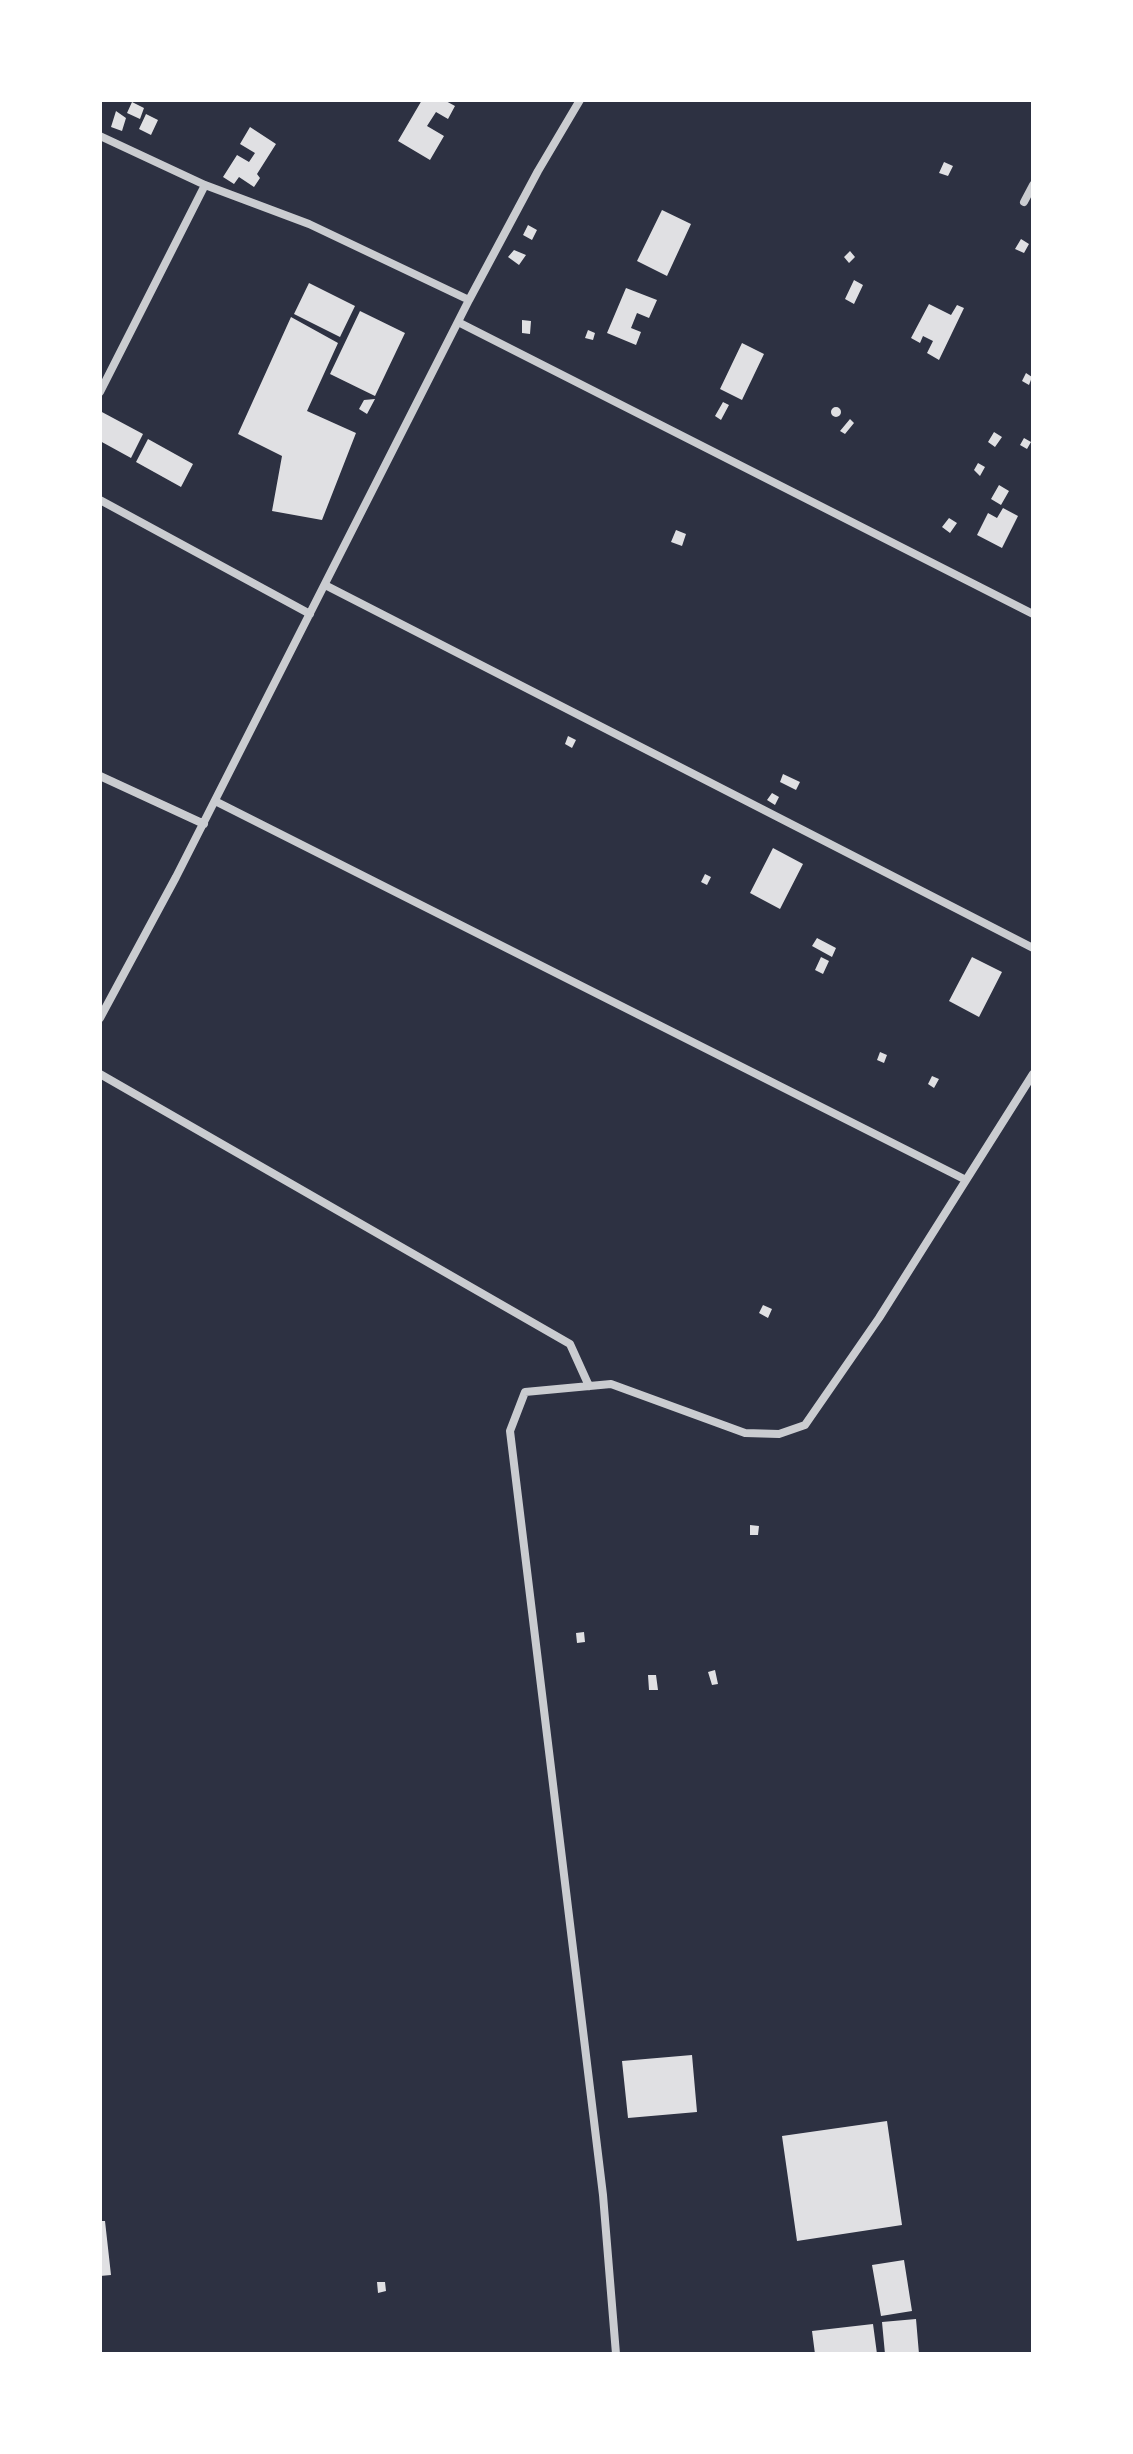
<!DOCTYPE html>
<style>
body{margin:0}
#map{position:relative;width:1133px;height:2454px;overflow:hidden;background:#2d3142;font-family:"Fira Sans",sans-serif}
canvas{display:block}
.frame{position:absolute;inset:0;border:102px solid #fff;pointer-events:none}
</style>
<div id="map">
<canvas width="1133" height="2454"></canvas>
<div class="frame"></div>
</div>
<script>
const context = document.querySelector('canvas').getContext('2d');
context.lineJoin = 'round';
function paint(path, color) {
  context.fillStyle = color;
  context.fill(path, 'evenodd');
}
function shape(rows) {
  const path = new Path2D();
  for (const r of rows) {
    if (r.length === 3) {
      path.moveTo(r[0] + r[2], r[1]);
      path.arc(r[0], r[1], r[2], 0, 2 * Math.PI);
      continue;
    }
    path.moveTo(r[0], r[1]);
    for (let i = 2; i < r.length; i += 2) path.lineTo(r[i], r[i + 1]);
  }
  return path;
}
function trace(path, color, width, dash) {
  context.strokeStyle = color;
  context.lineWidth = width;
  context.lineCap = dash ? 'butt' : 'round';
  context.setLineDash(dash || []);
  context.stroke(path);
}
paint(shape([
 [422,100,444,100,455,106,448,119,436,112,427,126,444,136,430,160,398,141],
 [132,102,144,108,140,119,127,113],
 [116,111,126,118,122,131,111,127],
 [146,114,158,120,151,135,139,129],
 [250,127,276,144,257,174,260,178,254,187,239,177,234,184,223,177,237,155,249,162,255,153,240,144],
 [944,162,953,166,948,176,939,173],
 [662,210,691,224,667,276,637,261],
 [528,225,537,230,532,240,523,235],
 [1021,239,1029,244,1024,253,1015,249],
 [514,250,526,255,519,265,508,257],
 [850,251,855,257,849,263,844,257],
 [854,280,863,285,854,304,845,299],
 [309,283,355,306,340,337,294,314],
 [626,288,657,300,649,318,637,313,631,328,641,332,636,345,607,333],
 [929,304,951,315,957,305,964,308,939,360,927,353,933,341,923,336,920,343,911,338],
 [360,311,405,333,375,396,330,374],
 [291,317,338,343,307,411,356,433,322,520,272,511,282,456,238,434],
 [522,320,531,321,530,334,522,333],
 [588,330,595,333,593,340,585,338],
 [742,343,764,354,742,400,720,389],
 [1026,373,1032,377,1029,385,1022,381],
 [375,399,367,414,359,409,364,400],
 [723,402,729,405,721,420,715,416],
 [836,412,5],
 [100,411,143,434,131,458,100,441],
 [850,419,854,423,845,434,840,431],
 [994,432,1002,437,995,447,988,442],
 [1024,438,1031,442,1027,449,1020,445],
 [148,439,193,464,181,487,136,462],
 [978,463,985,467,980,476,974,470],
 [999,485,1009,491,1001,505,991,499],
 [1003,508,1018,516,1002,548,977,535,988,513,997,518],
 [949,518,957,523,950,533,942,527],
 [676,530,686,534,682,546,671,542],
 [568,736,576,740,572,748,565,744],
 [783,774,800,782,796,790,780,782],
 [772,793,779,797,775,805,767,800],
 [773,848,803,864,780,909,750,893],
 [705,874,711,877,707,885,701,882],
 [817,938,836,948,832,957,812,946],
 [821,957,829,961,823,974,815,970],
 [972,957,1002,972,979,1017,949,1001],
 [880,1052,887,1055,884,1063,877,1060],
 [932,1076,939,1079,934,1088,928,1084],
 [763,1305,772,1309,768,1318,759,1313],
 [750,1525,759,1526,758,1535,750,1535],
 [584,1632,585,1642,577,1643,576,1633],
 [715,1670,718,1684,712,1685,708,1672],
 [648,1675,656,1675,658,1690,649,1690],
 [692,2055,697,2112,628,2118,622,2061],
 [887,2121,902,2225,797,2241,782,2136],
 [100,2221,105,2221,111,2275,100,2276],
 [904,2260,912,2311,881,2316,872,2265],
 [377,2282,385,2282,386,2291,378,2293],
 [916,2319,919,2354,885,2354,882,2322],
 [873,2324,877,2354,815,2354,812,2331]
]), '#e0e0e3');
trace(shape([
 [100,136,205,185,309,224,469,300,538,171,580,100],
 [1024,202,1033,185],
 [458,322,1033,614],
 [100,392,205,185],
 [100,500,310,614],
 [325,585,1033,948],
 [100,776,204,824],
 [215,801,966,1180],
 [100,1018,176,877,469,300],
 [100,1074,570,1344,589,1386],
 [616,2354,603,2195,510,1431,525,1392,611,1384,745,1433,779,1434,805,1425,879,1318,1033,1074]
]), '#caccd0', 8);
</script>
